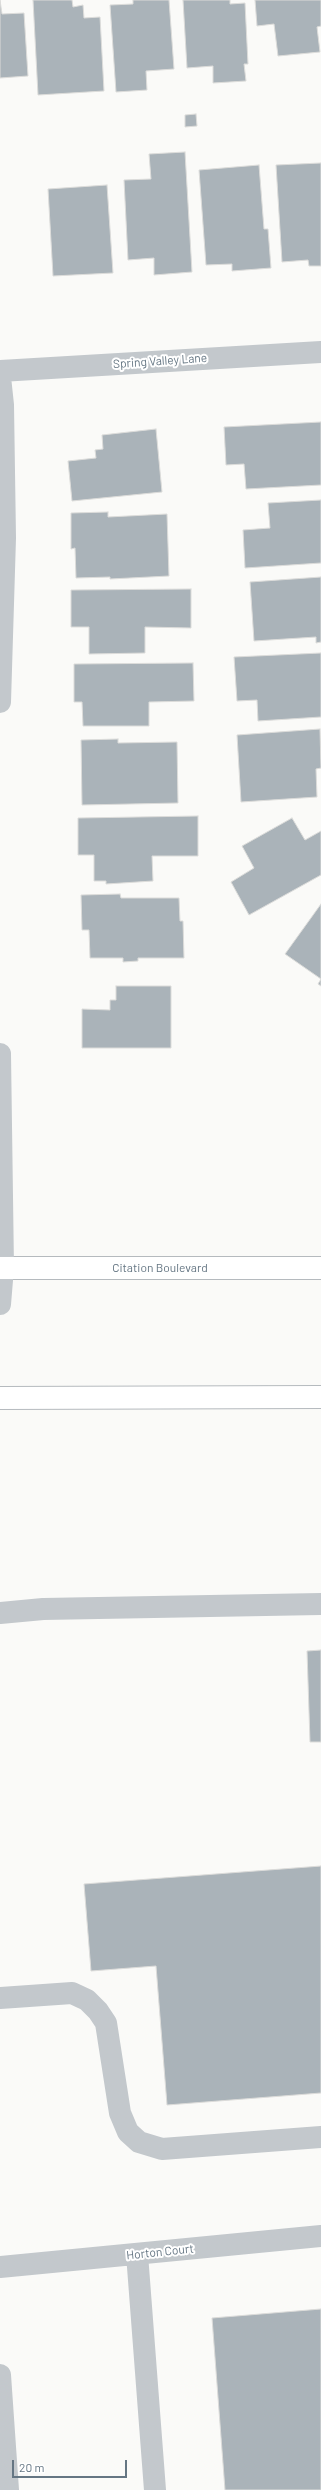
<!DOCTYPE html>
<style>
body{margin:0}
#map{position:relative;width:321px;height:2490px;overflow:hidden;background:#fafaf8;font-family:Barlow,sans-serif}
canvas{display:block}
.scale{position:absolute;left:12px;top:2460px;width:115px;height:18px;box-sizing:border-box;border:2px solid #657683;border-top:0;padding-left:5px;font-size:12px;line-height:14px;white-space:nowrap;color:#657683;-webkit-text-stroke:3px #fff;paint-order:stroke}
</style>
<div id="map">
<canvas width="321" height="2490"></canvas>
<div class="scale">20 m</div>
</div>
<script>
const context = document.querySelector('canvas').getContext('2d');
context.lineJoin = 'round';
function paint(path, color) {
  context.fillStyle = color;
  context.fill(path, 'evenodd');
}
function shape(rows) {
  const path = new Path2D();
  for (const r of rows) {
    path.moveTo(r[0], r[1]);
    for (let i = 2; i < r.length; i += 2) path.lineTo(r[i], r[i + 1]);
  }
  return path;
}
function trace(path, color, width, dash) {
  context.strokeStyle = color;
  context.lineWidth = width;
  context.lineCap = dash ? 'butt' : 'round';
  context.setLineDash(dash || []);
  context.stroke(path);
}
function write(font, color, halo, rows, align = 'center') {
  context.font = font + ' Barlow,sans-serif';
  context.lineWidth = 4;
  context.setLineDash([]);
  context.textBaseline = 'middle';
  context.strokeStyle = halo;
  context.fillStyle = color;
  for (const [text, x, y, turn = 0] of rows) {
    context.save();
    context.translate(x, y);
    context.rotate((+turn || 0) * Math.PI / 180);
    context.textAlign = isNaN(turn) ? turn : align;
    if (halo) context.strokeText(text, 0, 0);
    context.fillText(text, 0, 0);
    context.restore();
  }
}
const building = shape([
 [0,0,2,14,24,13,28,76,0,78,0,0],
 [33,0,72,0,73,7,83,5,84,18,100,17,104,91,38,95,33,0],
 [133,0,169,0,174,69,146,71,147,90,116,92,110,5,133,4,133,0],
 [183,0,230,0,230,4,245,3,248,64,244,64,246,81,213,83,213,66,187,68,183,0],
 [255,0,321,0,321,26,317,27,320,52,278,56,274,24,257,26,255,0],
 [196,114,197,126,185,127,185,115,196,114],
 [185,152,192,272,154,275,154,258,128,260,124,180,151,179,149,154,185,152],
 [321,163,321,266,309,266,308,260,282,262,276,165,321,163],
 [259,165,264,229,268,229,271,268,232,271,232,264,206,265,199,170,259,165],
 [107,185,113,273,53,276,48,189,107,185],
 [321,422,321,485,246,489,244,464,226,465,224,427,321,422],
 [156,429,162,492,72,501,68,461,96,458,95,450,103,449,102,435,156,429],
 [321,500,321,563,245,568,243,530,270,528,268,503,321,500],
 [108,512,108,517,167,514,169,576,110,579,110,577,76,578,75,548,71,549,71,513,108,512],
 [321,577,321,642,316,643,316,637,254,641,250,582,321,577],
 [191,589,191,628,145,627,145,653,89,654,89,627,71,627,71,590,191,589],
 [321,653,321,717,258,721,257,700,237,701,234,657,321,653],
 [193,663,194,701,149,702,149,726,83,726,82,702,74,702,74,664,193,663],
 [320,729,321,768,316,769,317,797,241,802,237,735,320,729],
 [118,739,118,743,177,742,178,803,82,805,81,740,118,739],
 [198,816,198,856,152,856,153,881,106,884,106,881,94,881,94,855,78,855,78,818,198,816],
 [292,818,305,840,321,831,321,875,249,915,231,882,254,868,242,846,292,818],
 [120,894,121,898,179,898,180,921,183,921,184,958,138,958,138,961,123,962,123,958,90,958,89,930,82,930,81,895,120,894],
 [321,904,321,986,318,984,321,979,285,954,321,904],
 [116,986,171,986,171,1048,82,1048,82,1009,110,1010,110,1000,116,1000,116,986],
 [321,1650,321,1742,310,1742,307,1651,321,1650],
 [321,1866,321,2093,167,2105,156,1966,91,1971,84,1884,321,1866],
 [321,2309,321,2490,225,2490,212,2318,321,2309]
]);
paint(building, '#aab3b9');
trace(building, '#dcdcda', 1);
const major = shape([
 [0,1268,321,1268],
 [0,1398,321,1397]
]);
trace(major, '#b5babe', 24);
trace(shape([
 [0,371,321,352],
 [0,377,3,405,5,538,0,702],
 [0,1054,3,1268,0,1304],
 [0,1613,43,1609,321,1604],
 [0,1998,72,1993,87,2000,98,2011,106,2023,120,2113,128,2132,139,2142,162,2149,321,2137],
 [137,2254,155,2490],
 [0,2267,321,2236],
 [0,2375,8,2490]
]), '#c3c8cc', 22);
trace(major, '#fff', 22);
write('12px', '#657683', '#fff', [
 ["Spring Valley Lane",160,361,-4],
 ["Citation Boulevard",160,1268],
 ["Horton Court",160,2252,-6]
]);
</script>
